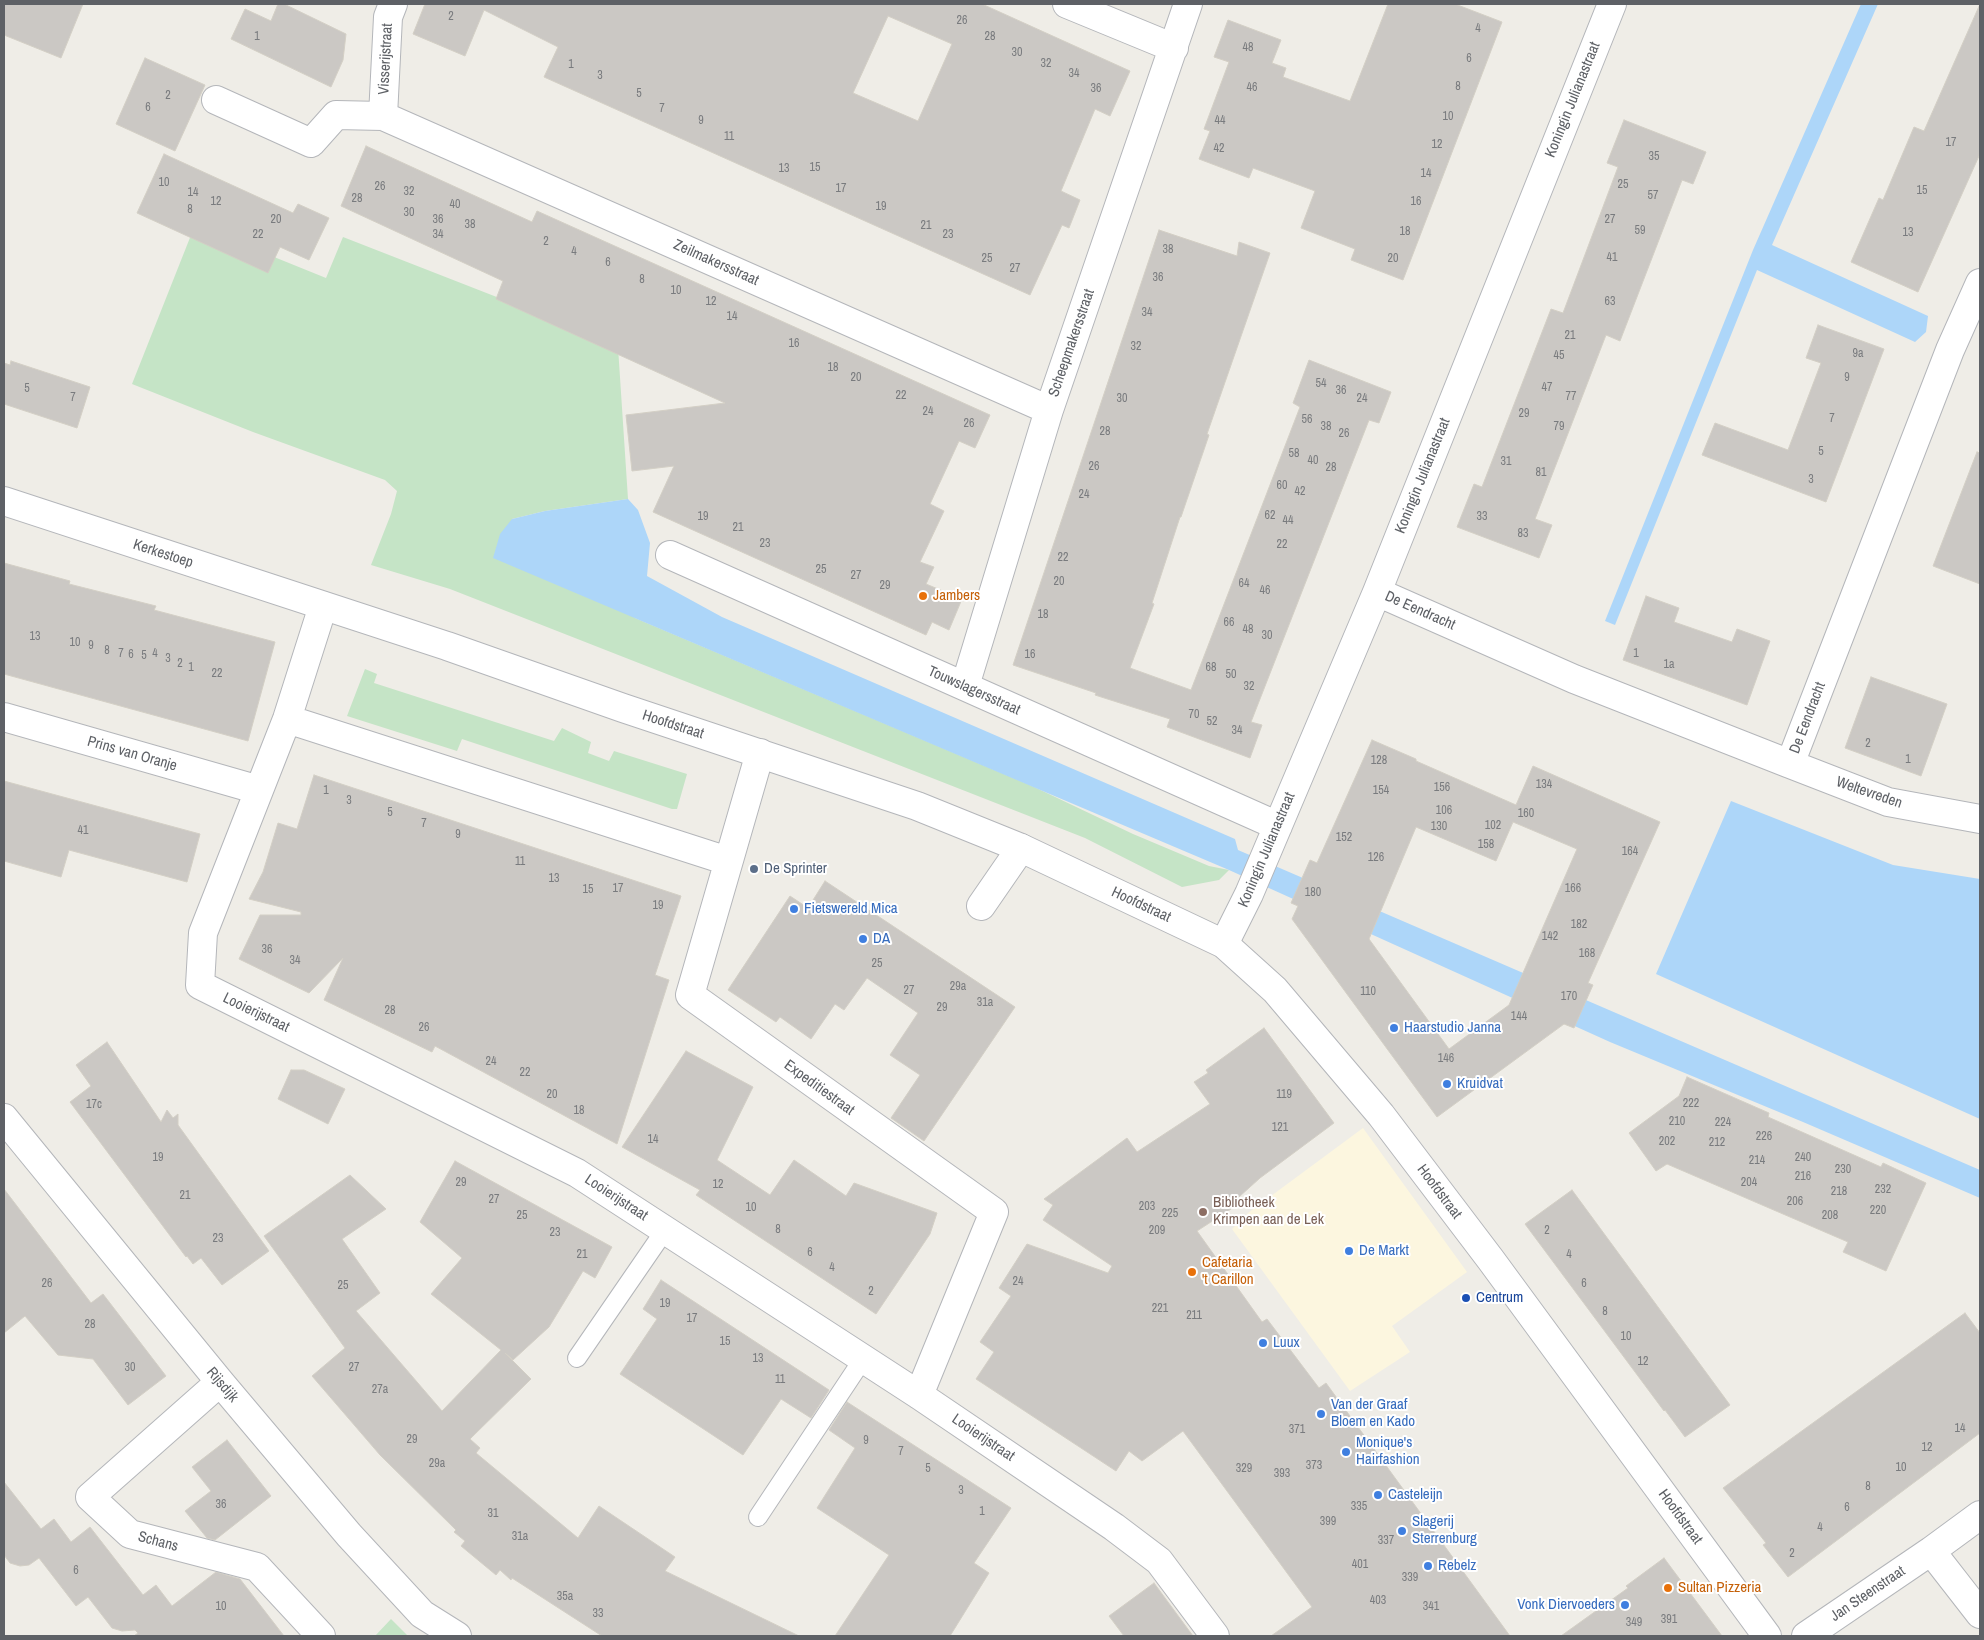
<!DOCTYPE html>
<style>
body{margin:0}
#map{position:relative;width:1984px;height:1640px;overflow:hidden;background:#efede7;font-family:"Archivo Narrow",sans-serif}
canvas{display:block}
.frame{position:absolute;inset:0;border:5px solid #5e6166;pointer-events:none}
</style>
<div id="map">
<canvas width="1984" height="1640"></canvas>
<div class="frame"></div>
</div>
<script>
const context = document.querySelector('canvas').getContext('2d');
context.lineJoin = 'round';
function paint(path, color) {
  context.fillStyle = color;
  context.fill(path, 'evenodd');
}
function shape(rows) {
  const path = new Path2D();
  for (const r of rows) {
    path.moveTo(r[0], r[1]);
    for (let i = 2; i < r.length; i += 2) path.lineTo(r[i], r[i + 1]);
  }
  return path;
}
function trace(path, color, width, dash) {
  context.strokeStyle = color;
  context.lineWidth = width;
  context.lineCap = dash ? 'butt' : 'round';
  context.setLineDash(dash || []);
  context.stroke(path);
}
function write(font, color, halo, rows, align = 'center') {
  context.font = font + ' "Archivo Narrow",sans-serif';
  context.lineWidth = 4;
  context.setLineDash([]);
  context.textBaseline = 'middle';
  context.strokeStyle = halo;
  context.fillStyle = color;
  for (const [text, x, y, turn = 0] of rows) {
    context.save();
    context.translate(x, y);
    context.rotate((+turn || 0) * Math.PI / 180);
    context.textAlign = isNaN(turn) ? turn : align;
    if (halo) context.strokeText(text, 0, 0);
    context.fillText(text, 0, 0);
    context.restore();
  }
}
paint(shape([
 [1363,1128,1467,1272,1392,1326,1410,1352,1350,1391,1232,1229,1248,1213]
]), '#fcf6df');
paint(shape([
 [195,225,326,278,343,237,612,342,618,347,628,499,545,511,512,519,635,618,1030,785,1133,834,1209,866,1229,870,1219,880,1182,887,1085,838,450,589,371,565,391,514,397,491,385,480,253,432,132,384],
 [365,669,377,674,374,683,554,741,562,728,591,742,588,753,609,761,614,751,687,774,677,809,672,809,462,739,457,751,347,716],
 [391,1619,408,1636,375,1636]
]), '#c5e4c6');
paint(shape([
 [1861,4,1878,4,1772,245,1928,316,1926,332,1915,342,1757,270,1615,625,1605,621,1753,250],
 [628,499,638,510,650,543,647,576,722,617,1235,839,1238,850,1980,1170,1980,1198,1803,1122,1610,1042,1229,870,493,558,500,534,512,519,545,511],
 [1731,801,1893,865,1980,879,1980,1119,1656,974]
]), '#add6f9');
const building = shape([
 [4,4,83,4,61,58,4,35,4,4],
 [278,4,284,4,346,34,343,60,331,87,231,39,245,9,271,21,278,4],
 [425,4,982,4,1130,71,1110,116,1095,109,1061,191,1080,200,1069,228,1062,225,1030,295,544,77,558,47,484,10,465,56,413,34,425,4],
 [888,16,952,44,918,121,853,93,888,16],
 [1388,4,1455,4,1502,22,1403,280,1351,260,1355,249,1301,228,1315,191,1253,168,1249,178,1199,159,1210,131,1204,129,1229,62,1214,57,1228,20,1281,40,1272,63,1286,68,1283,77,1350,101,1388,4],
 [1980,4,1980,146,1979,156,1918,292,1851,262,1879,198,1883,200,1914,127,1924,131,1980,4],
 [145,58,205,85,175,151,116,124,145,58],
 [1624,120,1706,152,1693,184,1682,180,1620,341,1606,335,1535,519,1552,525,1539,558,1457,527,1474,484,1482,487,1551,309,1563,313,1618,167,1607,163,1624,120],
 [366,146,532,222,537,211,990,415,975,448,959,441,930,504,944,511,920,562,934,567,926,584,962,599,949,630,932,622,926,635,653,512,674,466,632,471,626,415,725,403,496,299,503,281,341,206,366,146],
 [164,154,293,213,298,204,329,218,309,260,280,247,268,273,137,213,164,154],
 [1159,230,1237,256,1239,242,1270,253,1207,434,1209,435,1181,517,1180,517,1152,603,1154,604,1130,668,1191,690,1300,407,1293,403,1309,360,1391,392,1379,423,1369,420,1251,722,1262,725,1250,758,1167,727,1170,719,1095,695,1096,693,1013,665,1159,230],
 [1818,325,1884,349,1826,502,1702,455,1715,423,1788,450,1821,363,1806,358,1818,325],
 [11,361,90,387,77,428,4,404,4,363,10,365,11,361],
 [1977,452,1980,453,1980,584,1933,566,1977,452],
 [4,563,70,581,69,584,156,606,154,610,275,642,248,741,4,674,4,563],
 [1646,596,1679,608,1674,622,1732,642,1737,629,1770,641,1747,705,1623,660,1646,596],
 [1871,677,1947,704,1921,776,1845,748,1871,677],
 [1372,740,1416,759,1416,761,1516,805,1533,766,1660,822,1588,983,1593,985,1574,1028,1564,1024,1437,1117,1292,919,1298,906,1291,903,1310,860,1317,863,1372,740],
 [1513,822,1577,849,1509,1005,1449,1049,1369,939,1416,827,1496,861,1513,822],
 [314,775,681,896,655,975,669,980,617,1144,435,1046,432,1052,324,1000,343,958,309,993,239,959,260,915,301,915,301,912,249,899,263,872,278,823,297,829,314,775],
 [4,781,200,834,187,882,69,850,61,877,4,861,4,781],
 [825,881,1015,1007,924,1141,891,1118,920,1075,890,1055,918,1013,867,978,844,1010,835,1004,811,1039,780,1017,776,1022,728,990,790,896,808,908,825,881],
 [1264,1028,1334,1123,1260,1178,1229,1206,1231,1209,1197,1231,1262,1322,1267,1319,1319,1388,1326,1383,1510,1636,1271,1636,1312,1607,1183,1431,1142,1461,1129,1451,1116,1471,976,1379,994,1352,980,1342,1011,1296,999,1288,1027,1244,1108,1273,1112,1266,1043,1220,1053,1205,1044,1199,1127,1138,1137,1152,1210,1104,1194,1082,1208,1073,1206,1070,1264,1028],
 [107,1042,161,1122,167,1110,173,1118,178,1114,178,1125,269,1251,222,1285,201,1258,193,1264,187,1256,186,1257,70,1102,91,1086,76,1065,107,1042],
 [686,1051,753,1087,717,1160,770,1195,794,1160,846,1196,854,1183,937,1213,930,1234,876,1314,696,1195,700,1190,622,1147,686,1051],
 [291,1070,304,1070,345,1089,328,1124,278,1099,291,1070],
 [1687,1077,1769,1113,1768,1117,1881,1167,1883,1163,1926,1183,1886,1271,1843,1252,1848,1242,1667,1164,1656,1171,1629,1133,1679,1096,1687,1077],
 [455,1161,612,1247,595,1278,583,1271,549,1327,513,1360,505,1353,531,1379,470,1439,480,1448,476,1453,578,1538,599,1506,675,1557,665,1571,799,1636,602,1636,512,1578,511,1580,500,1570,496,1575,461,1546,465,1541,454,1532,456,1530,380,1455,312,1376,345,1348,264,1236,350,1175,386,1209,342,1239,380,1293,356,1311,442,1411,501,1350,431,1294,462,1258,420,1222,455,1161],
 [4,1189,91,1303,103,1294,166,1376,128,1405,93,1359,58,1355,25,1316,4,1333,4,1189],
 [1572,1190,1730,1405,1685,1437,1665,1410,1664,1411,1525,1224,1572,1190],
 [661,1280,829,1390,811,1418,781,1399,743,1455,620,1374,657,1319,643,1309,661,1280],
 [1965,1313,1980,1333,1980,1433,1788,1577,1763,1545,1766,1543,1723,1488,1965,1313],
 [847,1402,1011,1508,974,1563,989,1573,950,1636,835,1636,889,1555,817,1508,855,1448,829,1430,847,1402],
 [227,1440,271,1496,215,1540,207,1538,185,1511,211,1491,192,1467,227,1440],
 [4,1482,41,1529,54,1519,71,1542,90,1527,143,1595,156,1585,172,1606,216,1572,240,1579,284,1636,134,1636,138,1633,135,1630,122,1631,112,1628,88,1597,76,1606,39,1558,29,1565,20,1566,10,1563,4,1555,4,1482],
 [1664,1558,1722,1636,1561,1636,1628,1588,1626,1586,1664,1558],
 [1154,1583,1193,1636,1124,1636,1109,1616,1154,1583]
]);
paint(building, '#cbc8c4');
trace(building, '#d3cfc5', 1);
const service = shape([
 [577,1358,665,1230],
 [758,1517,863,1359]
]);
const minor = shape([
 [1067,4,1174,48],
 [216,100,311,143,336,115,383,116,1049,410],
 [383,116,388,17,393,4],
 [670,555,1278,826],
 [1377,592,1574,679,1790,764,1950,350,1980,283],
 [323,606,287,719,203,933,200,985,577,1173,919,1395,1114,1527,1159,1561,1215,1636],
 [965,686,1049,410,1188,4],
 [4,717,259,790],
 [287,719,728,861],
 [760,753,690,995,994,1212,919,1395],
 [1790,764,1888,802,1980,819],
 [981,906,1021,848],
 [1224,944,1249,894,1377,592,1612,4],
 [4,1118,220,1382,349,1535,422,1614,457,1636],
 [220,1382,90,1497,130,1534,257,1567,321,1636],
 [1931,1551,1980,1614],
 [1806,1636,1931,1551,1980,1515]
]);
const tertiary = shape([
 [4,501,447,646,623,708,917,806,1021,848,1224,944,1275,990,1381,1115,1491,1260,1767,1636]
]);
trace(service, '#b4b6ba', 20);
trace(minor, '#b4b6ba', 30);
trace(tertiary, '#b4b6ba', 30);
trace(service, '#fff', 18);
trace(minor, '#fff', 28);
trace(tertiary, '#fff', 28);
for (const [x, y, r, color] of [
 [923,596,5,"#e8710a"],
 [754,869,5,"#5c6f8a"],
 [794,909,5,"#3f7fe0"],
 [863,939,5,"#3f7fe0"],
 [1394,1028,5,"#3f7fe0"],
 [1447,1084,5,"#3f7fe0"],
 [1203,1212,5,"#8d6e63"],
 [1349,1251,5,"#3f7fe0"],
 [1192,1272,5,"#e8710a"],
 [1466,1298,5,"#1a4fb4"],
 [1263,1343,5,"#3f7fe0"],
 [1321,1414,5,"#3f7fe0"],
 [1346,1452,5,"#3f7fe0"],
 [1378,1495,5,"#3f7fe0"],
 [1402,1531,5,"#3f7fe0"],
 [1428,1566,5,"#3f7fe0"],
 [1668,1588,5,"#e8710a"],
 [1625,1605,5,"#3f7fe0"]
]) {
  const dot = new Path2D();
  dot.arc(x, y, r, 0, 2 * Math.PI);
  context.fillStyle = color;
  context.fill(dot);
  trace(dot, '#fff', 2);
}
write('12px', '#797b7e', null, [
 ["2",451,17],
 ["26",962,21],
 ["4",1478,29],
 ["1",257,37],
 ["28",990,37],
 ["48",1248,48],
 ["30",1017,53],
 ["6",1469,59],
 ["32",1046,64],
 ["1",571,65],
 ["34",1074,74],
 ["3",600,76],
 ["8",1458,87],
 ["46",1252,88],
 ["36",1096,89],
 ["5",639,94],
 ["2",168,96],
 ["6",148,108],
 ["7",662,109],
 ["10",1448,117],
 ["9",701,121],
 ["44",1220,121],
 ["11",729,137],
 ["17",1951,143],
 ["12",1437,145],
 ["42",1219,149],
 ["35",1654,157],
 ["15",815,168],
 ["13",784,169],
 ["14",1426,174],
 ["10",164,183],
 ["25",1623,185],
 ["26",380,187],
 ["17",841,189],
 ["15",1922,191],
 ["32",409,192],
 ["14",193,193],
 ["57",1653,196],
 ["28",357,199],
 ["12",216,202],
 ["16",1416,202],
 ["40",455,205],
 ["19",881,207],
 ["8",190,210],
 ["30",409,213],
 ["20",276,220],
 ["36",438,220],
 ["27",1610,220],
 ["38",470,225],
 ["21",926,226],
 ["59",1640,231],
 ["18",1405,232],
 ["13",1908,233],
 ["22",258,235],
 ["34",438,235],
 ["23",948,235],
 ["2",546,242],
 ["38",1168,250],
 ["4",574,252],
 ["41",1612,258],
 ["25",987,259],
 ["20",1393,259],
 ["6",608,263],
 ["27",1015,269],
 ["36",1158,278],
 ["8",642,280],
 ["10",676,291],
 ["12",711,302],
 ["63",1610,302],
 ["34",1147,313],
 ["14",732,317],
 ["21",1570,336],
 ["16",794,344],
 ["32",1136,347],
 ["9a",1858,354],
 ["45",1559,356],
 ["18",833,368],
 ["20",856,378],
 ["9",1847,378],
 ["54",1321,384],
 ["47",1547,388],
 ["5",27,389],
 ["36",1341,391],
 ["22",901,396],
 ["77",1571,397],
 ["7",73,398],
 ["30",1122,399],
 ["24",1362,399],
 ["24",928,412],
 ["29",1524,414],
 ["7",1832,419],
 ["56",1307,420],
 ["26",969,424],
 ["38",1326,427],
 ["79",1559,427],
 ["28",1105,432],
 ["26",1344,434],
 ["5",1821,452],
 ["58",1294,454],
 ["40",1313,461],
 ["31",1506,462],
 ["26",1094,467],
 ["28",1331,468],
 ["81",1541,473],
 ["3",1811,480],
 ["60",1282,486],
 ["42",1300,492],
 ["24",1084,495],
 ["62",1270,516],
 ["19",703,517],
 ["33",1482,517],
 ["44",1288,521],
 ["21",738,528],
 ["83",1523,534],
 ["23",765,544],
 ["22",1282,545],
 ["22",1063,558],
 ["25",821,570],
 ["27",856,576],
 ["20",1059,582],
 ["64",1244,584],
 ["29",885,586],
 ["46",1265,591],
 ["18",1043,615],
 ["66",1229,623],
 ["48",1248,630],
 ["30",1267,636],
 ["13",35,637],
 ["10",75,643],
 ["9",91,646],
 ["8",107,651],
 ["7",121,654],
 ["4",155,654],
 ["1",1636,654],
 ["6",131,655],
 ["16",1030,655],
 ["5",144,656],
 ["3",168,659],
 ["2",180,664],
 ["1a",1669,665],
 ["1",191,668],
 ["68",1211,668],
 ["22",217,674],
 ["50",1231,675],
 ["32",1249,687],
 ["70",1194,715],
 ["52",1212,722],
 ["34",1237,731],
 ["2",1868,744],
 ["1",1908,760],
 ["128",1379,761],
 ["134",1544,785],
 ["156",1442,788],
 ["1",326,791],
 ["154",1381,791],
 ["3",349,801],
 ["106",1444,811],
 ["5",390,813],
 ["160",1526,814],
 ["7",424,824],
 ["102",1493,826],
 ["130",1439,827],
 ["41",83,831],
 ["9",458,835],
 ["152",1344,838],
 ["158",1486,845],
 ["164",1630,852],
 ["126",1376,858],
 ["11",520,862],
 ["13",554,879],
 ["17",618,889],
 ["166",1573,889],
 ["15",588,890],
 ["180",1313,893],
 ["19",658,906],
 ["182",1579,925],
 ["142",1550,937],
 ["36",267,950],
 ["168",1587,954],
 ["34",295,961],
 ["25",877,964],
 ["29a",958,987],
 ["27",909,991],
 ["110",1368,992],
 ["170",1569,997],
 ["31a",985,1003],
 ["29",942,1008],
 ["28",390,1011],
 ["144",1519,1017],
 ["26",424,1028],
 ["146",1446,1059],
 ["24",491,1062],
 ["22",525,1073],
 ["20",552,1095],
 ["119",1284,1095],
 ["222",1691,1104],
 ["17c",94,1105],
 ["18",579,1111],
 ["210",1677,1122],
 ["224",1723,1123],
 ["121",1280,1128],
 ["226",1764,1137],
 ["14",653,1140],
 ["202",1667,1142],
 ["212",1717,1143],
 ["19",158,1158],
 ["240",1803,1158],
 ["214",1757,1161],
 ["230",1843,1170],
 ["216",1803,1177],
 ["29",461,1183],
 ["204",1749,1183],
 ["12",718,1185],
 ["232",1883,1190],
 ["218",1839,1192],
 ["21",185,1196],
 ["27",494,1200],
 ["206",1795,1202],
 ["203",1147,1207],
 ["10",751,1208],
 ["220",1878,1211],
 ["225",1170,1214],
 ["25",522,1216],
 ["208",1830,1216],
 ["8",778,1230],
 ["209",1157,1231],
 ["2",1547,1231],
 ["23",555,1233],
 ["23",218,1239],
 ["6",810,1253],
 ["21",582,1255],
 ["4",1569,1255],
 ["4",832,1268],
 ["24",1018,1282],
 ["26",47,1284],
 ["6",1584,1284],
 ["25",343,1286],
 ["2",871,1292],
 ["19",665,1304],
 ["221",1160,1309],
 ["8",1605,1312],
 ["211",1194,1316],
 ["17",692,1319],
 ["28",90,1325],
 ["10",1626,1337],
 ["15",725,1342],
 ["13",758,1359],
 ["12",1643,1362],
 ["30",130,1368],
 ["27",354,1368],
 ["11",780,1380],
 ["27a",380,1390],
 ["14",1960,1429],
 ["371",1297,1430],
 ["29",412,1440],
 ["9",866,1441],
 ["12",1927,1448],
 ["7",901,1452],
 ["29a",437,1464],
 ["373",1314,1466],
 ["10",1901,1468],
 ["5",928,1469],
 ["329",1244,1469],
 ["393",1282,1474],
 ["8",1868,1487],
 ["3",961,1491],
 ["36",221,1505],
 ["335",1359,1507],
 ["6",1847,1508],
 ["1",982,1512],
 ["31",493,1514],
 ["399",1328,1522],
 ["4",1820,1528],
 ["31a",520,1537],
 ["337",1386,1541],
 ["2",1792,1554],
 ["401",1360,1565],
 ["6",76,1571],
 ["339",1410,1578],
 ["35a",565,1597],
 ["403",1378,1601],
 ["10",221,1607],
 ["341",1431,1607],
 ["33",598,1614],
 ["391",1669,1620],
 ["349",1634,1623]
]);
write('15px', '#5e6166', '#fff', [
 ["Visserijstraat",386,59,-87],
 ["Koningin Julianastraat",1573,100,-68],
 ["Zeilmakersstraat",716,263,24],
 ["Scheepmakersstraat",1072,343,-71],
 ["Koningin Julianastraat",1423,476,-68],
 ["Kerkestoep",163,554,18],
 ["De Eendracht",1420,611,24],
 ["Touwslagersstraat",974,691,24],
 ["De Eendracht",1808,718,-69],
 ["Hoofdstraat",673,725,18],
 ["Prins van Oranje",132,754,16],
 ["Weltevreden",1869,793,19],
 ["Koningin Julianastraat",1267,850,-67],
 ["Hoofdstraat",1141,905,25],
 ["Looierijstraat",256,1013,26],
 ["Expeditiestraat",819,1088,36],
 ["Hoofdstraat",1439,1192,53],
 ["Looierijstraat",616,1198,33],
 ["Rijsdijk",222,1385,50],
 ["Looierijstraat",983,1438,34],
 ["Hoofdstraat",1680,1517,54],
 ["Schans",158,1542,15],
 ["Jan Steenstraat",1868,1594,-34]
]);
write('15px', '#c56008', '#fff', [
 ["Jambers",933,596],
 ["Cafetaria",1202,1263],
 ["'t Carillon",1202,1280],
 ["Sultan Pizzeria",1678,1588]
], 'left');
write('15px', '#4e5e75', '#fff', [
 ["De Sprinter",764,869]
], 'left');
write('15px', '#366cbe', '#fff', [
 ["Fietswereld Mica",804,909],
 ["DA",873,939],
 ["Haarstudio Janna",1404,1028],
 ["Kruidvat",1457,1084],
 ["De Markt",1359,1251],
 ["Luux",1273,1343],
 ["Van der Graaf",1331,1405],
 ["Bloem en Kado",1331,1422],
 ["Monique's",1356,1443],
 ["Hairfashion",1356,1460],
 ["Casteleijn",1388,1495],
 ["Slagerij",1412,1522],
 ["Sterrenburg",1412,1539],
 ["Rebelz",1438,1566],
 ["Vonk Diervoeders",1615,1605,"right"]
], 'left');
write('15px', '#785e54', '#fff', [
 ["Bibliotheek",1213,1203],
 ["Krimpen aan de Lek",1213,1220]
], 'left');
write('15px', '#164399', '#fff', [
 ["Centrum",1476,1298]
], 'left');
</script>
